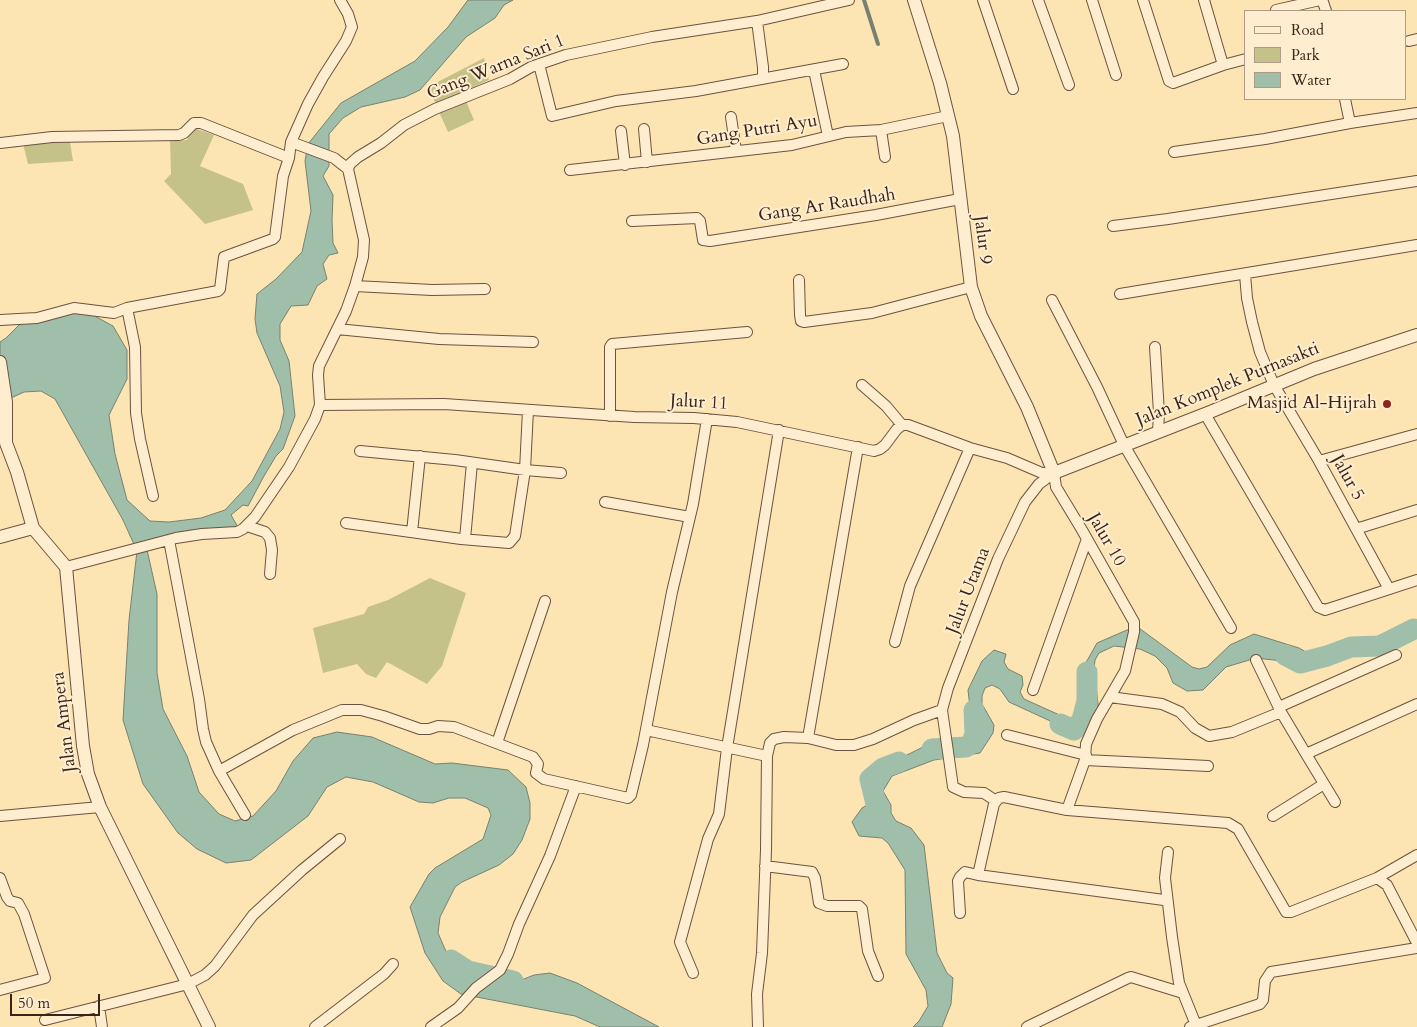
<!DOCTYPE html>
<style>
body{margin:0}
#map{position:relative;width:1417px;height:1027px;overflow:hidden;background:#fde4b3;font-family:Cardo,serif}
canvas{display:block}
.legend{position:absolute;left:1244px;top:10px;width:162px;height:90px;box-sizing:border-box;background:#feedce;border:1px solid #b09c86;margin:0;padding:6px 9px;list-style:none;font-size:15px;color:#3a2319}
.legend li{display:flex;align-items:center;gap:10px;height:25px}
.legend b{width:25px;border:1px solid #b09c86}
.scale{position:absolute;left:10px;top:994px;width:90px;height:22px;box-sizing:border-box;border:2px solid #3a2319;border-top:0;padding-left:6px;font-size:15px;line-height:18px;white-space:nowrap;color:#3a2319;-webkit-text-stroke:4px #feedce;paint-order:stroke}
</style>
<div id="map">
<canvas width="1417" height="1027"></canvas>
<ul class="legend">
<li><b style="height:6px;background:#feedce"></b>Road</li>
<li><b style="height:14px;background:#c5c289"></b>Park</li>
<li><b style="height:14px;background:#9fbfab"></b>Water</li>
</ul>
<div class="scale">50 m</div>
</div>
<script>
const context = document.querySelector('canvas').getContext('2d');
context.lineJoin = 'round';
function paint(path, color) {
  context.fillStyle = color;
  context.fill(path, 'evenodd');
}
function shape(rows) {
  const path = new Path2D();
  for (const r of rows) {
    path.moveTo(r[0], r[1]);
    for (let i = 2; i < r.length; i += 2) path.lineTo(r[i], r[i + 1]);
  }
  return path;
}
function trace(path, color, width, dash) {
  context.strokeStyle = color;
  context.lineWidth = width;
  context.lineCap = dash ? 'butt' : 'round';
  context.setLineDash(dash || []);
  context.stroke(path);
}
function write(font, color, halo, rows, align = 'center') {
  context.font = font + ' Cardo,serif';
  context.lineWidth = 4;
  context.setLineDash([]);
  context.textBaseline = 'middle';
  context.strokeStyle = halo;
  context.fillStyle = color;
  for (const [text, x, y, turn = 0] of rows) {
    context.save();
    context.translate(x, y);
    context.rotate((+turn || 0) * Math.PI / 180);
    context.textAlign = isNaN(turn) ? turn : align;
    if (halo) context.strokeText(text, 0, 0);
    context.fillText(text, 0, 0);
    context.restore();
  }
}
paint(shape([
 [484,58,489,80,462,92,474,120,448,132,428,87],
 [194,128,214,135,200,166,243,184,253,210,205,224,164,181,171,174,170,141,187,140],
 [70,142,73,161,28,164,23,144],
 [430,578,466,593,442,666,427,684,387,662,376,678,366,674,357,664,323,673,313,628,364,614,368,607,388,600]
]), '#c5c289');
const water = shape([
 [468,0,513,0,504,5,495,18,466,37,420,90,405,97,361,107,343,118,329,134,329,166,323,176,333,195,332,221,333,243,338,253,329,255,323,264,327,279,317,286,308,305,291,306,280,324,280,340,289,361,295,416,283,449,276,456,264,476,248,506,243,505,231,515,239,529,152,539,147,550,157,594,157,673,163,709,187,756,199,792,219,814,235,821,253,816,276,791,293,761,313,738,337,732,372,737,435,764,452,763,508,770,526,787,530,803,530,819,522,840,513,854,499,865,462,882,455,887,440,917,438,933,448,956,461,966,484,977,519,981,534,975,550,973,577,983,659,1027,600,1027,575,1016,461,994,443,981,425,953,410,907,429,874,435,868,483,839,491,815,488,808,465,798,449,798,433,803,419,802,373,782,346,777,327,787,308,816,251,860,226,863,197,849,178,833,143,784,123,720,129,620,137,551,123,520,55,399,41,391,24,392,0,403,0,342,6,338,20,324,73,313,89,313,113,326,127,350,127,379,109,415,115,454,127,500,150,521,169,522,201,518,225,510,252,481,280,429,284,412,280,386,257,333,255,319,257,294,276,279,302,252,311,211,305,161,308,144,341,103,415,61,448,27,468,0],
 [1139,628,1192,667,1199,669,1207,667,1230,645,1254,634,1299,648,1306,652,1313,662,1298,666,1291,662,1256,658,1226,667,1203,690,1187,691,1173,683,1167,668,1155,656,1140,649,1114,646,1099,653,1095,660,1094,669,1099,712,1088,734,1083,736,1009,702,1000,689,992,685,985,688,982,696,982,704,994,725,993,733,980,753,934,760,892,776,883,791,891,805,891,813,896,821,911,828,924,845,937,953,947,973,953,978,951,1004,942,1027,913,1027,919,1021,928,1006,926,990,906,954,905,870,888,843,882,838,859,836,852,822,862,808,869,804,871,780,881,768,941,738,949,738,961,749,969,748,974,741,973,733,968,690,982,661,994,650,1006,654,1004,662,1008,669,1022,676,1023,685,1020,692,1024,699,1075,722,1082,720,1087,713,1088,705,1079,675,1097,643,1127,630,1139,628]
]);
paint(water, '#9fbfab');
trace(water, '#778171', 1);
trace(shape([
 [864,0,878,44]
]), '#778171', 4);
trace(shape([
 [1414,629,1417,631]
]), '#9fbfab', 12);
trace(shape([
 [1285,655,1300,663,1327,656,1351,647,1380,646,1414,629],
 [1060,724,1074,730,1082,720,1087,701,1087,672],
 [932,749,966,747,972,743,975,733,974,710],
 [880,810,876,804,870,779,883,768,899,762],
 [451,960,468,971,513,981]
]), '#9fbfab', 21);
const minor = shape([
 [983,0,1013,89],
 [1038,0,1069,85],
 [1092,0,1116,75],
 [1143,0,1169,81,1173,83,1223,65],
 [1204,0,1223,65,1246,59],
 [1276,10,1320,0,1323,2,1326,11],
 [757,21,763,67,763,79],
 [1409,41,1417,39],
 [539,64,552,116,616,101,696,91,843,64],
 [814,70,828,136],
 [1345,99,1350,123],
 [731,117,736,151],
 [644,129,647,162],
 [881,130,885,157],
 [621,131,625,165],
 [0,143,52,137,179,135,184,133,194,123,201,123,289,158],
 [1174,152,1265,139,1350,123,1417,113],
 [348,169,350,164,358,157,381,143,404,125,435,109,510,79,531,67,566,55,652,37,757,21,849,0],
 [570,170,792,145,846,132,881,130,948,116],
 [632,221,697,218,700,221,703,240,710,241,876,215,960,199],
 [1113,226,1168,219,1417,181],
 [1245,274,1247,298,1252,322,1260,352,1274,385,1319,461,1389,589],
 [799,280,800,315,801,321,804,322,872,313,971,287],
 [355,286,432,290,485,289],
 [1120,294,1417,245],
 [1052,300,1097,387,1124,445,1231,628],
 [0,320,37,318,74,308,114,313,127,308],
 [337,329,439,339,533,342],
 [1155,347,1159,413,1158,432],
 [862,385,886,406,902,425],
 [320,405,444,404,634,417,694,418,737,422,874,451,880,449,885,445,897,429,902,425,908,425,970,448,1007,458,1042,473,1054,473],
 [1205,414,1318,607,1325,610,1417,580],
 [610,416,610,347,612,344,747,332],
 [360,451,455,460,525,470,561,473],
 [1319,461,1417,434],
 [1054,473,1056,487,1082,530,1134,622,1134,632,1125,671,1097,719,1086,744,1085,760,1067,810],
 [153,496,140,439,136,413,135,347,127,308,218,291,220,289,224,257,273,239,275,237,283,176,289,158,291,142,308,104,323,77,346,41,352,27,348,14,340,0],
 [605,502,690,517],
 [346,523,461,539,509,543,515,536,525,470,528,410],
 [247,526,265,532,270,538,272,550,270,574],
 [1356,529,1417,510],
 [412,532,420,456],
 [465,539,472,463],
 [169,540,199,699,203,729,206,742,219,771],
 [66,567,176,538,202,534,237,532,243,529,255,517,289,467,315,419,320,405,318,375,319,366,346,311,355,286,363,257,364,240,348,169,334,158,291,142],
 [895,642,910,586,970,448],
 [1256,660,1281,712,1306,754,1417,704],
 [1033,690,1087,539],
 [1110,697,1162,704,1180,712,1195,728,1209,736,1232,732,1281,712],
 [1279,707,1396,655],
 [646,730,767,756],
 [1007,735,1086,755],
 [808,738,858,447],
 [497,743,545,601],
 [1306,754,1335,802],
 [1085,760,1208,766],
 [996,801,984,793,964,792,953,787,942,710,948,688,998,559,1025,502,1039,484,1054,473],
 [245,815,219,771,293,730,342,710,361,710,383,716,420,729,429,729,438,726,454,727,533,757,538,764,536,773,544,779,628,798,631,795,643,745,672,592,693,504,707,419],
 [0,816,100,807],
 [1273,816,1324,784],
 [1168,852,1165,878,1172,937,1179,983,1196,1025],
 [765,866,812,872,815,878,819,903,827,906,859,906,862,909,868,951,878,976],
 [0,878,7,897,10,901,18,903,24,914,45,978,0,990],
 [1377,878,1417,855],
 [1164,900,978,875,994,804,999,798,1004,797,1067,810,1228,823,1238,829,1286,912,1291,912,1377,878,1387,885,1417,943],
 [960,913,958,881,960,877,965,872,978,875],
 [693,973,680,942,708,839,719,814,727,748,779,430],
 [99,1006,102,1027],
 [45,1020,188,984,205,975,215,966,253,915,302,870,340,839],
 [315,1027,384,974,393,964],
 [431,1027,458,1008,476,988,500,970,508,954,519,924,550,856,576,786],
 [758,1027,757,994,762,953,766,850,767,756,770,743,774,739,784,737,808,738,836,745,854,745,873,739,914,720,942,710],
 [1027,1027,1128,978,1131,977,1183,993],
 [1190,1027,1260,1004,1263,1000,1265,981,1271,972,1417,948]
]);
const tertiary = shape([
 [914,0,940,83,953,136,971,287,981,316,1027,407,1054,473,1210,412,1314,369,1417,335],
 [0,362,6,402,6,443,17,472,33,528,66,567,83,746,88,774,100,807,209,1027],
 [0,537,33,528]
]);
trace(minor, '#6b5340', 12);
trace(tertiary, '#6b5340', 14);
trace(minor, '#feedce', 10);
trace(tertiary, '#feedce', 12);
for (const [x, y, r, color] of [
 [1387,404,5,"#8f2418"]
]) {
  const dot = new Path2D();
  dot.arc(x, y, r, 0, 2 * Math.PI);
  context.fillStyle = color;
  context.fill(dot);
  trace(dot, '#feedce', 2);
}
write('18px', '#3a2319', '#feedce', [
 ["Gang Warna Sari 1",496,68,-22],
 ["Gang Putri Ayu",757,131,-9],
 ["Gang Ar Raudhah",827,206,-9],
 ["Jalur 9",982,240,83],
 ["Jalan Komplek Purnasakti",1228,385,-22],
 ["Jalur 11",699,403,3],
 ["Jalur 5",1347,478,61],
 ["Jalur 10",1106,540,60],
 ["Jalur Utama",969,591,-69],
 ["Jalan Ampera",65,722,-97]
]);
write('18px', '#3a2319', '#feedce', [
 ["Masjid Al-Hijrah",1377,404]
], 'right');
</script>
